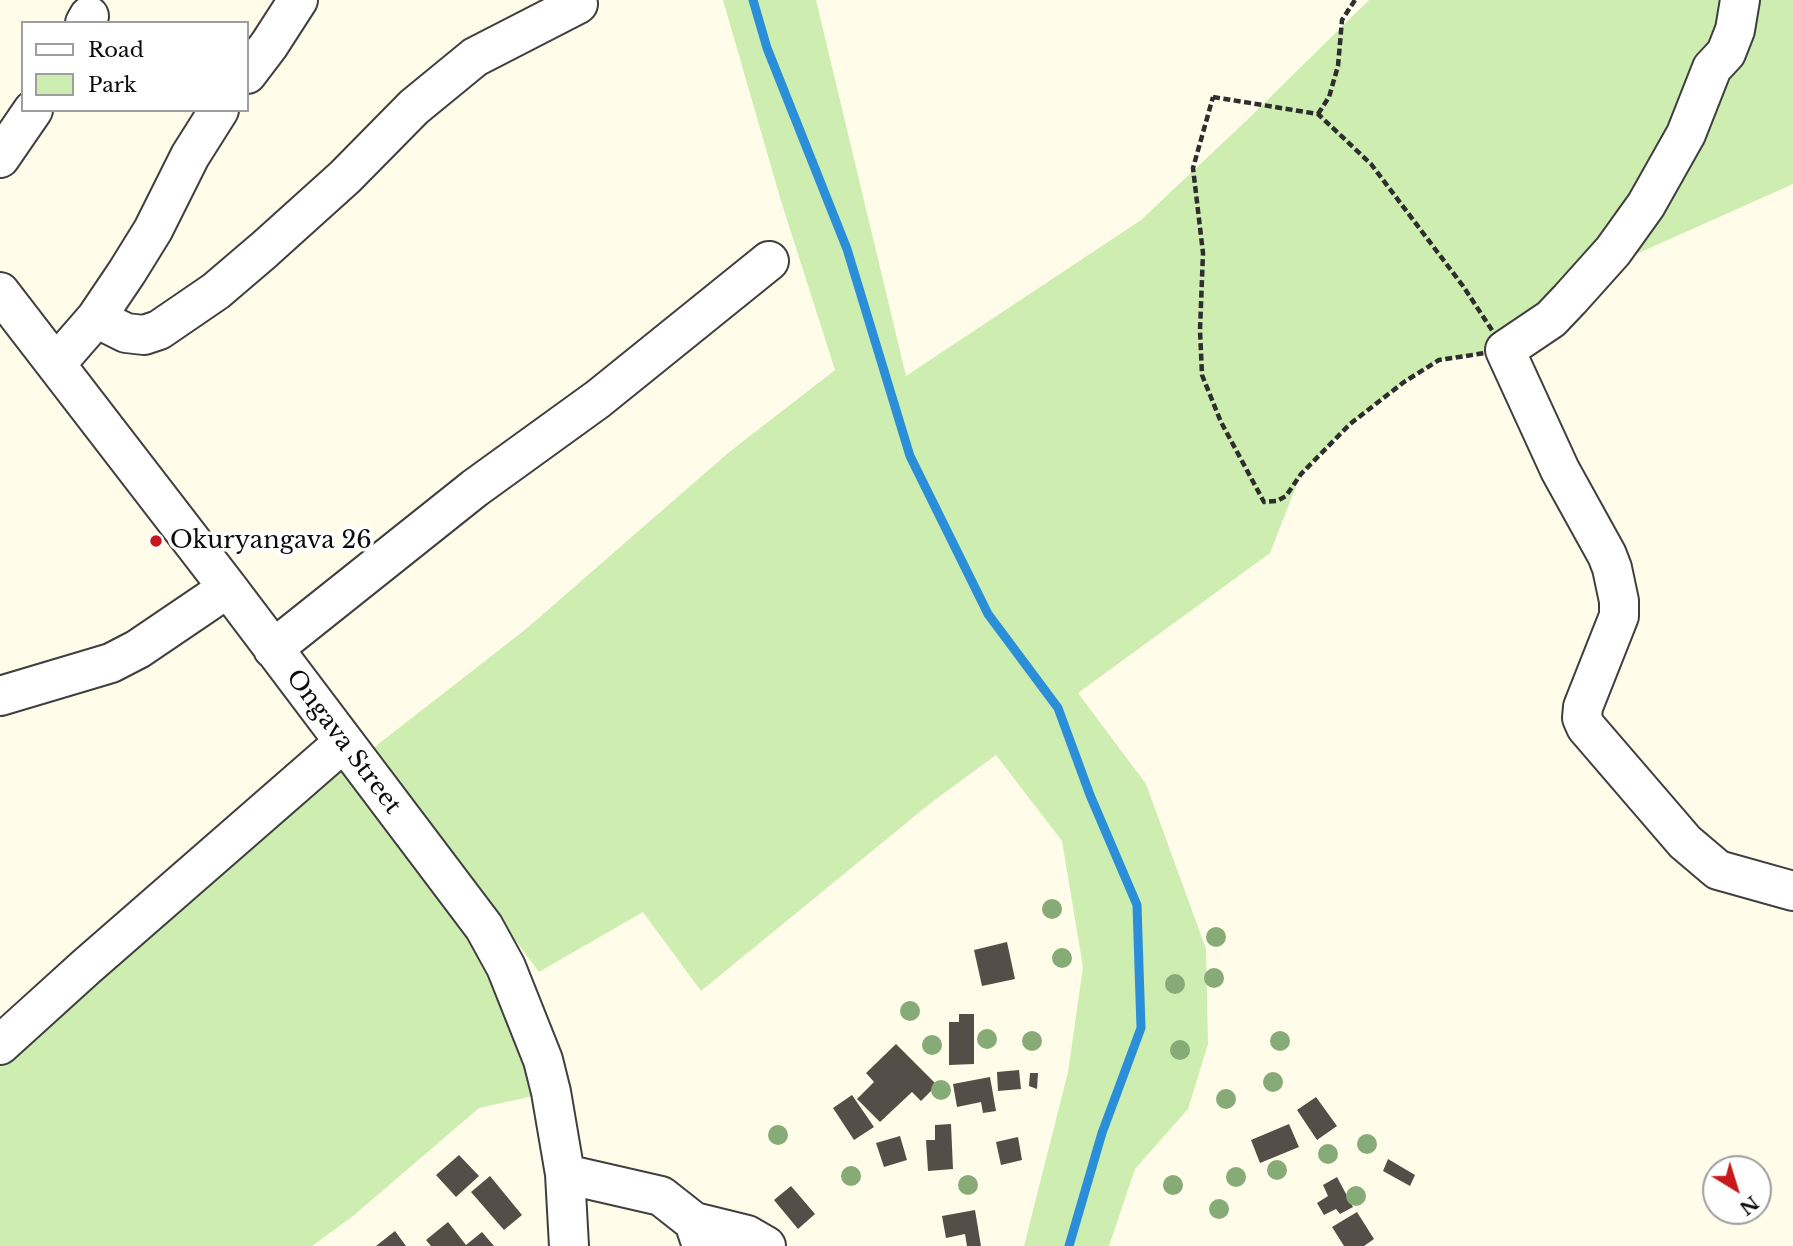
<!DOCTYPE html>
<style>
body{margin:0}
#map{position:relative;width:1793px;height:1246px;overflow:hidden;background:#fffcea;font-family:"Libre Baskerville",serif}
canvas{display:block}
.legend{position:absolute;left:21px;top:21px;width:228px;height:91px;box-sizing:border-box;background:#fff;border:2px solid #9e9e9e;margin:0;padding:9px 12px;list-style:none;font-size:21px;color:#0c0c0c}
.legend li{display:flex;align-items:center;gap:14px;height:35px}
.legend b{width:35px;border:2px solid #9e9e9e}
.north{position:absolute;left:1702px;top:1155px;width:70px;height:70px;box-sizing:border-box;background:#fff;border:2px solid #9e9e9e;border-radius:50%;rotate:142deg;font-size:19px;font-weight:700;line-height:28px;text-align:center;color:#0c0c0c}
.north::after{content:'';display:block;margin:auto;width:24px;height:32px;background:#c7181b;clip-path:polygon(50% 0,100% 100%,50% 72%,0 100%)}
</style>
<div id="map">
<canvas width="1793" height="1246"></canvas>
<ul class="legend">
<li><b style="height:9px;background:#fff"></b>Road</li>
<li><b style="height:19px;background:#ceedb1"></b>Park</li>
</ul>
<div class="north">N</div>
</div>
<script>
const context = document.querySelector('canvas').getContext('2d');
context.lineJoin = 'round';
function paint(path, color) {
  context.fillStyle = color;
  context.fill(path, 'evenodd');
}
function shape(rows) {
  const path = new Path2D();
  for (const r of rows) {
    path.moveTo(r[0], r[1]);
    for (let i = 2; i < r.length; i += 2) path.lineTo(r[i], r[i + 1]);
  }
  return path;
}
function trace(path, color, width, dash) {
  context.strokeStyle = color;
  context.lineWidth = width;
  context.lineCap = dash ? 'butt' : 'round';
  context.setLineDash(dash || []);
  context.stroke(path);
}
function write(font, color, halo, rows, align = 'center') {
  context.font = font + ' "Libre Baskerville",serif';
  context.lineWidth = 7;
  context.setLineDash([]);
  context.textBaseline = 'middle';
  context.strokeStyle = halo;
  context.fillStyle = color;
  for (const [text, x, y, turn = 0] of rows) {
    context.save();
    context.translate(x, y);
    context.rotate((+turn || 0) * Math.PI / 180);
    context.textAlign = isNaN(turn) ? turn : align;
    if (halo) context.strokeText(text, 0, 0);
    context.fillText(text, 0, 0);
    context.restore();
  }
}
paint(shape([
 [723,0,816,0,906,376,1141,220,1247,120,1369,0,1793,0,1793,184,1594,273,1505,350,1439,360,1404,382,1350,424,1301,474,1270,553,1078,693,1146,784,1206,949,1208,1044,1188,1109,1135,1169,1109,1246,1024,1246,1068,1072,1083,967,1062,841,996,755,932,802,701,991,643,912,539,972,372,749,526,629,728,453,835,370,781,201],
 [344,742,484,927,551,1092,479,1108,353,1216,312,1246,0,1246,0,1045]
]), '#ceedb1');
trace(shape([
 [753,0,767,48,847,249,910,456,988,614,1058,708,1090,795,1137,905,1141,1028,1102,1133,1069,1246]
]), '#2a8ed9', 9);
paint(shape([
 [1007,942,1015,979,982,986,974,950],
 [959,1014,974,1014,974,1064,949,1065,949,1022,959,1022],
 [896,1044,937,1085,921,1101,912,1092,880,1122,857,1099,874,1082,866,1073],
 [1019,1070,1021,1089,998,1091,997,1072],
 [1030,1073,1038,1073,1037,1089,1029,1086],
 [990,1077,996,1111,983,1113,981,1102,957,1107,953,1084],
 [852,1095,874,1127,854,1140,833,1108],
 [1316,1097,1337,1126,1317,1140,1297,1110],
 [951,1124,953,1169,928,1171,926,1140,935,1140,935,1125],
 [1289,1124,1299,1147,1260,1163,1251,1140],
 [900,1136,907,1160,884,1167,876,1143],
 [1018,1137,1022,1160,1001,1165,996,1142],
 [459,1155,479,1176,456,1197,436,1175],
 [1388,1159,1415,1175,1410,1186,1383,1171],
 [490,1176,522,1215,504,1230,471,1192],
 [1337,1177,1353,1207,1340,1214,1336,1209,1324,1215,1317,1203,1328,1196,1323,1185],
 [791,1186,815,1214,798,1229,774,1200],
 [975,1210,981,1246,967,1246,965,1234,946,1238,942,1216],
 [1357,1212,1374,1239,1364,1246,1344,1246,1332,1227],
 [448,1222,466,1245,482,1232,494,1246,431,1246,426,1240],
 [395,1231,406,1246,376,1246]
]), '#554d47');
const minor = shape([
 [1740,0,1735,30,1726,53,1712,68,1686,134,1646,205,1613,251,1570,299,1551,319,1505,350,1560,470,1607,555,1612,568,1619,601,1619,616,1583,707,1582,718,1586,727,1685,842,1718,870,1793,891],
 [85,23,89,16],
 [247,74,269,45,298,0],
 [0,158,33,110],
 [0,292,228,588,484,927,506,967,543,1060,551,1092,565,1174,569,1246],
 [96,318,126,333,144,335,159,330,216,291,264,250,345,177,414,107,475,57,578,4],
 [56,364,96,318,127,272,153,230,190,156,219,110],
 [273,649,475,488,598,399,769,261],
 [0,696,111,663,138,649,228,588],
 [0,1045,86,967,344,742],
 [565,1174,661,1196,694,1222,702,1246],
 [694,1222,747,1235,766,1246]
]);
trace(minor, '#3f3f3f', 42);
trace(shape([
 [1213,97,1318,114,1371,164,1463,286,1505,350,1439,360,1404,382,1350,424,1301,474,1286,496,1277,501,1264,502,1221,422,1202,375,1200,330,1203,253,1193,168,1213,97],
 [1318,114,1329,97,1338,66,1342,20,1355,0]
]), '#2e2e2e', 4.5, [7, 3.5]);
trace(minor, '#fff', 38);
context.fillStyle = '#87ab76';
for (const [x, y] of [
 [1052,909],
 [1216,937],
 [1062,958],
 [1214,978],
 [1175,984],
 [910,1011],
 [987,1039],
 [1032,1041],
 [1280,1041],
 [932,1045],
 [1180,1050],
 [1273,1082],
 [941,1090],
 [1226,1099],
 [778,1135],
 [1367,1144],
 [1328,1154],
 [1277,1170],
 [851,1176],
 [1236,1177],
 [968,1185],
 [1173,1185],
 [1356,1196],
 [1219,1209]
]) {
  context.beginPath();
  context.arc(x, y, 10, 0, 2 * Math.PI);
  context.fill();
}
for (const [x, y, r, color] of [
 [156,541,7,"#c7181b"]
]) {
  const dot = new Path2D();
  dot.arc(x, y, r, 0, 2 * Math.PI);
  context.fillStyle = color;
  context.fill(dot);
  trace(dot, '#fff', 2.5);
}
write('24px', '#0c0c0c', '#fff', [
 ["Okuryangava 26",170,541]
], 'left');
write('24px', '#0c0c0c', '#fff', [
 ["Ongava Street",343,742,53]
]);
</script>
